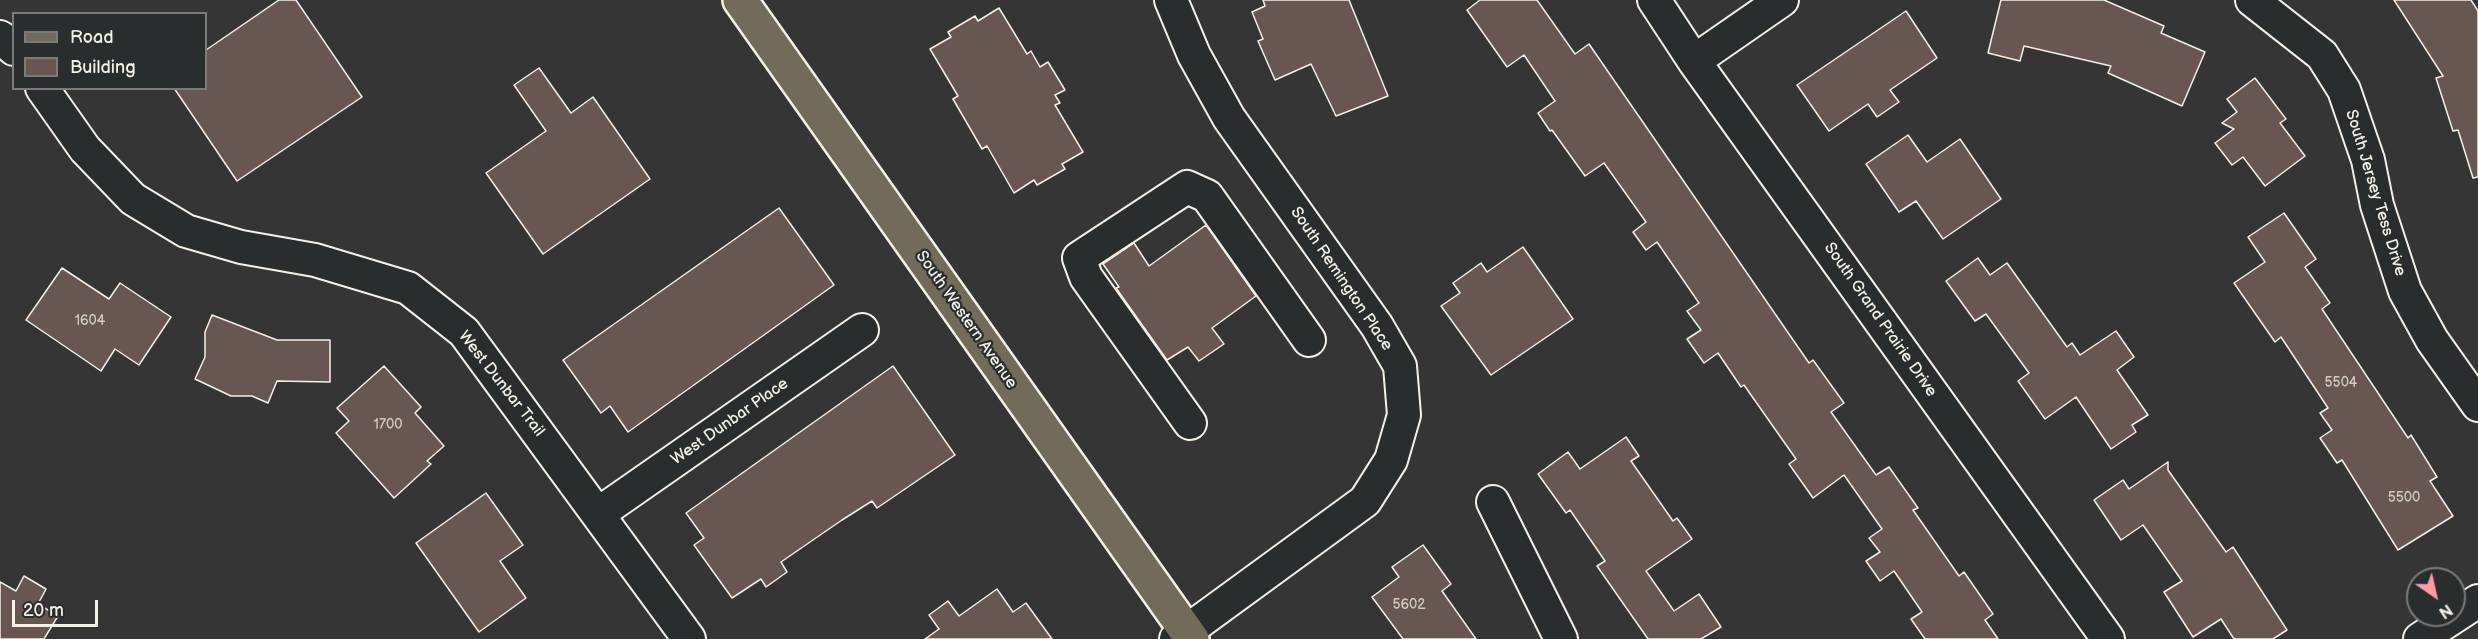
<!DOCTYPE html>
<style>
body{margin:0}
#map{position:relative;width:2478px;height:639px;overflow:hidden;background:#363535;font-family:"Balsamiq Sans",sans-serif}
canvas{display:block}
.legend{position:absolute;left:12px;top:12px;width:195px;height:78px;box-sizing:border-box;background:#2a2d2e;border:2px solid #7b7b78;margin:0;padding:8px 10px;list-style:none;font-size:18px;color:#f4f1e8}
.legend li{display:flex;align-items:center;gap:12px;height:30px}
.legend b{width:30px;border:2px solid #7b7b78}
.north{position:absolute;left:2406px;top:567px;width:60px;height:60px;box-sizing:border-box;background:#2a2d2e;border:2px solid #7b7b78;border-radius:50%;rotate:146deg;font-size:16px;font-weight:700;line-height:24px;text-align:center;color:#f4f1e8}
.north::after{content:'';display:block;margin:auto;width:21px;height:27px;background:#ff9aa2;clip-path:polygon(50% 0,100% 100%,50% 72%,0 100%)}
.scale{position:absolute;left:12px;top:600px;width:86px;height:27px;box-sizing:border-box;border:3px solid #f4f1e8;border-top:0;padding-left:8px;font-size:18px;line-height:21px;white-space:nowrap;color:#f4f1e8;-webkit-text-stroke:4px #2a2d2e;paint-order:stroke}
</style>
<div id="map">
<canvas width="2478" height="639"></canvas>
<ul class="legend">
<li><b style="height:8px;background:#726b5a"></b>Road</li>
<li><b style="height:16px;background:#685653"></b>Building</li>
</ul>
<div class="north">N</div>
<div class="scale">20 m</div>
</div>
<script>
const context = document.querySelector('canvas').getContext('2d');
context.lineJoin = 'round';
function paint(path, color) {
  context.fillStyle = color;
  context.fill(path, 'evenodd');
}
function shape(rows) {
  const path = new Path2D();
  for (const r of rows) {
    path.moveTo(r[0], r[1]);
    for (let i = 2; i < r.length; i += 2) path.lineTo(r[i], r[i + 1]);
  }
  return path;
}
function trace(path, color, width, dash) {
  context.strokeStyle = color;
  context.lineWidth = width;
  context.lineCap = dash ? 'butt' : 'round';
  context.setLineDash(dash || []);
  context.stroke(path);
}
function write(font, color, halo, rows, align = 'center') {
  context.font = font + ' "Balsamiq Sans",sans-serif';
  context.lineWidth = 4.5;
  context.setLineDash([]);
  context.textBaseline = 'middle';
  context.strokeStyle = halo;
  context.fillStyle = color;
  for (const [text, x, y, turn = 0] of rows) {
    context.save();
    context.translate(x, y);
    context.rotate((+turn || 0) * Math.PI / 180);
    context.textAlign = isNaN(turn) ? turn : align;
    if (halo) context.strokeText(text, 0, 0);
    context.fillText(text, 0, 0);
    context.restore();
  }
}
const building = shape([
 [279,0,296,0,362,97,237,181,174,88,206,88,206,50,279,0],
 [1263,0,1349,0,1388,96,1336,116,1311,64,1275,80,1258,41,1263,39,1252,12,1265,6,1263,0],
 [1480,0,1537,0,1575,54,1589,44,1809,363,1813,360,1844,403,1831,412,1876,475,1889,467,1918,508,1913,510,1959,576,1964,572,1993,614,1985,620,1998,639,1925,639,1911,619,1922,612,1894,571,1880,581,1866,561,1880,552,1869,538,1882,529,1844,475,1813,498,1789,464,1796,459,1744,385,1741,387,1718,353,1704,363,1687,339,1701,330,1687,311,1699,303,1657,242,1646,250,1633,232,1646,222,1604,163,1585,176,1552,130,1550,131,1538,113,1555,101,1524,55,1507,67,1467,10,1480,0],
 [2001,0,2104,0,2164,26,2161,33,2205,52,2182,106,2108,73,2111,66,2024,46,2020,61,1988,53,2001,0],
 [2394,0,2471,0,2478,11,2478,177,2473,178,2458,130,2453,131,2436,78,2443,76,2394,0],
 [999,8,1027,54,1031,51,1040,67,1048,62,1065,90,1055,95,1060,103,1055,105,1083,152,1062,164,1065,169,1037,185,1034,180,1014,193,987,146,982,149,953,99,958,96,930,49,951,37,948,32,975,16,978,21,999,8],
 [1906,11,1937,58,1890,90,1899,102,1877,117,1868,104,1829,131,1797,85,1906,11],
 [539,68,571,113,593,97,650,179,543,254,486,173,546,131,514,85,539,68],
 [2255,78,2286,119,2280,123,2305,156,2265,186,2243,157,2232,165,2215,143,2234,129,2222,123,2237,112,2227,99,2255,78],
 [1908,135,1927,162,1960,139,2001,199,1943,239,1916,201,1899,212,1866,164,1908,135],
 [779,208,834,285,628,432,610,406,601,413,563,360,779,208],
 [2284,213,2316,259,2305,267,2330,303,2322,309,2408,438,2411,435,2437,477,2430,481,2453,516,2398,550,2342,460,2337,463,2320,438,2332,430,2320,413,2328,408,2281,337,2275,342,2234,283,2265,262,2248,237,2284,213],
 [1206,225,1256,296,1212,328,1224,344,1199,361,1188,347,1167,360,1116,288,1119,287,1103,264,1134,243,1149,266,1206,225],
 [1523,247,1573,319,1491,375,1441,306,1460,293,1453,283,1481,263,1487,272,1523,247],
 [1978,258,1990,275,2007,263,2067,347,2072,343,2080,355,2116,331,2134,357,2117,370,2148,415,2132,425,2136,432,2111,449,2076,397,2045,419,2018,381,2029,373,1986,314,1975,321,1946,281,1978,258],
 [62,268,109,299,120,283,171,317,139,365,115,349,101,371,26,320,62,268],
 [212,315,277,340,330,340,330,382,277,381,268,403,252,396,231,396,195,379,205,357,205,332,212,315],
 [384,366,421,407,415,413,444,446,427,461,431,464,394,498,336,433,349,421,337,408,384,366],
 [893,366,955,455,877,508,872,501,842,520,781,562,787,572,766,587,761,579,732,598,694,545,704,538,686,513,893,366],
 [1626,437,1639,456,1631,461,1673,521,1677,518,1692,539,1646,571,1674,611,1699,594,1721,627,1701,639,1648,639,1597,566,1605,561,1570,510,1566,513,1538,474,1568,452,1580,469,1626,437],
 [2168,462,2168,470,2226,552,2233,547,2287,630,2273,639,2234,639,2221,619,2193,637,2164,592,2182,581,2143,525,2121,540,2094,500,2123,480,2129,489,2168,462],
 [486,493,523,545,500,561,526,598,479,632,416,543,486,493],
 [1423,545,1451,584,1442,591,1476,639,1403,639,1372,597,1399,577,1392,567,1423,545],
 [24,576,46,589,38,604,58,616,44,639,0,639,0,582,16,591,24,576],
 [997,589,1013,612,1026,603,1052,639,925,639,939,629,929,615,948,601,959,616,997,589]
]);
paint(building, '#685653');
trace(building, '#f4f1e8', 1.5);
const minor = shape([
 [1171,0,1194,55,1229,118,1377,326,1400,366,1404,415,1391,460,1365,501,1176,639],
 [1654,0,1694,61,2108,639],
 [2252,0,2322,55,2344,90,2368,160,2377,205,2405,291,2432,340,2478,405],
 [0,37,14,49],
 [1694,61,1782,0],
 [42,88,85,149,133,199,186,231,241,247,315,260,408,288,464,332,689,639],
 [1190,423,1086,277,1079,258,1187,187,1207,196,1309,340],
 [1493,502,1561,639],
 [598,514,862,330],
 [2420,639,2478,601]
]);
const major = shape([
 [740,0,1192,639]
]);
trace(minor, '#f4f1e8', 36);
trace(major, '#f4f1e8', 38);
trace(minor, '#2a2d2e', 32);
trace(major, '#726b5a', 33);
write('14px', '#d1cac3', null, [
 ["1604",90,321],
 ["5504",2341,383],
 ["1700",388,425],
 ["5500",2404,498],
 ["5602",1409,605]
]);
write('16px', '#f4f1e8', '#2a2d2e', [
 ["South Jersey Tess Drive",2375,193,73],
 ["South Remington Place",1341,279,56],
 ["South Western Avenue",966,320,55],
 ["South Grand Prairie Drive",1880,320,55],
 ["West Dunbar Trail",501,384,52],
 ["West Dunbar Place",730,422,-35]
]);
</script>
